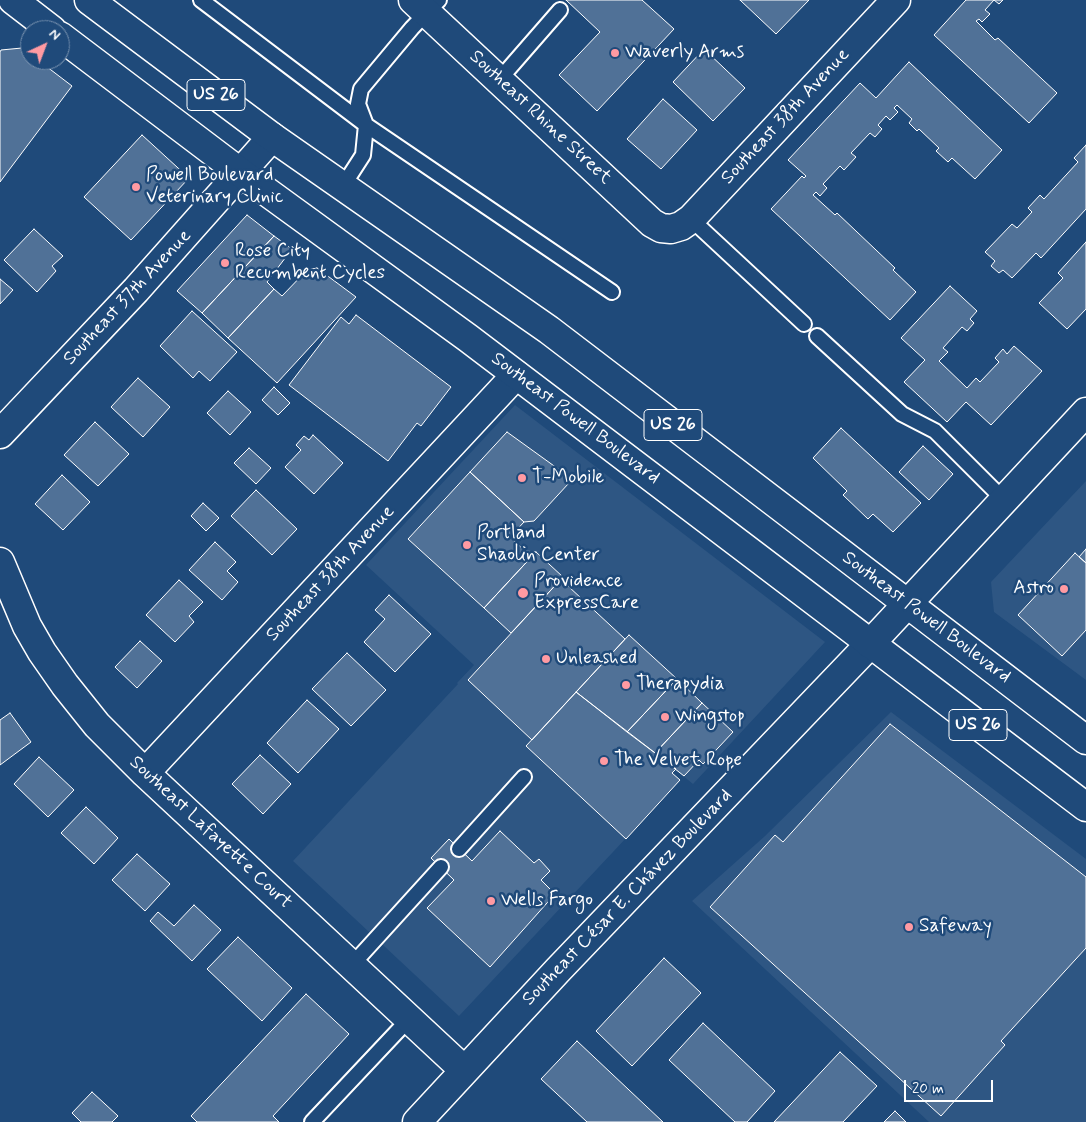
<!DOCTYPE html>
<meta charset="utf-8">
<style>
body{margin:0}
#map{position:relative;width:1086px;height:1122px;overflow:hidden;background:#1f4a7a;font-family:Mynerve,sans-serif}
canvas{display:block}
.north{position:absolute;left:20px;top:20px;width:50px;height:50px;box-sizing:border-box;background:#1f4a7a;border:1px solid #7992af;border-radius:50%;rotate:43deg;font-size:14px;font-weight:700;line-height:20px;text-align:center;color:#fff}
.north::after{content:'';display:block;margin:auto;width:18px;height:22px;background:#ff9aa2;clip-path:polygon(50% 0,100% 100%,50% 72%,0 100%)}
.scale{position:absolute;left:904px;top:1080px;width:89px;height:22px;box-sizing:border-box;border:2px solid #fff;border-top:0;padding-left:6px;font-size:15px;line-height:18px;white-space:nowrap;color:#fff;-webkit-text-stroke:4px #1f4a7a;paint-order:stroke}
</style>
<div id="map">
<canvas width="1086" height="1122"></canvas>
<div class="north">N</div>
<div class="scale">20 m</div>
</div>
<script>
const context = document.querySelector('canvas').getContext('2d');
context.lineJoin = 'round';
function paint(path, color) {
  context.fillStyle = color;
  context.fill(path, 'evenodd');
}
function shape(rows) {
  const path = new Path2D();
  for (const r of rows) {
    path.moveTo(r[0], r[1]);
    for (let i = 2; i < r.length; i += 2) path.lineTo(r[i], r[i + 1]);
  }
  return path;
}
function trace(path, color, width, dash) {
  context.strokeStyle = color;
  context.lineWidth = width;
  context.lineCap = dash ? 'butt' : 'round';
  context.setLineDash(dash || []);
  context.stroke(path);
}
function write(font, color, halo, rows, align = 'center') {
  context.font = font + ' Mynerve,sans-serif';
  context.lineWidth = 5;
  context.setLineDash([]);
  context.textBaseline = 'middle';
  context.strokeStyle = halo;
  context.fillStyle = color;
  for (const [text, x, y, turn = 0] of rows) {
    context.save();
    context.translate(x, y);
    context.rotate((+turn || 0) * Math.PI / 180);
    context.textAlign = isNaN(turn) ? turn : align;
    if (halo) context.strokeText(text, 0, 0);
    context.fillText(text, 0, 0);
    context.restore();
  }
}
paint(shape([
 [515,405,825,642,693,784,655,753,532,740,529,743,628,836,459,1016,293,861,458,684,457,683,474,665,366,565],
 [1086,481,1086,680,994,612,991,582],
 [891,712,1086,859,1086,1122,929,1122,692,901,765,836]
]), '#2e5683');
const building = shape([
 [566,0,642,0,674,29,597,111,559,75,600,32,566,0],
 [740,0,809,0,776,34,740,0],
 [966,0,1003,0,999,4,994,0,985,10,990,14,982,22,979,19,976,21,995,40,998,38,1057,93,1029,123,934,35,966,0],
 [22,48,30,54,30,60,38,60,72,86,0,182,0,52,1,50,22,48],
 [704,49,745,88,713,121,673,82,704,49],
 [909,62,1002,150,975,179,952,158,948,162,936,151,939,148,919,129,917,131,909,123,912,119,897,105,894,108,898,112,890,120,886,116,878,125,882,129,875,137,870,133,851,153,856,157,844,170,840,166,823,184,827,188,820,196,816,192,813,195,835,215,837,213,895,268,893,270,916,292,890,320,771,209,802,176,804,178,806,176,788,160,860,83,876,98,909,62],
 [663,99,697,130,661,169,627,139,663,99],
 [142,135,189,178,131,240,84,197,142,135],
 [1086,145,1086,209,1041,258,1036,253,1012,278,1003,270,999,273,991,266,995,261,985,252,1012,224,1017,228,1032,212,1028,208,1040,195,1044,199,1078,162,1074,158,1086,145],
 [247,215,274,236,202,313,177,291,247,215],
 [34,229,63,256,52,266,56,271,37,292,4,260,34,229],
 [274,236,292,249,267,282,274,289,228,338,202,313,274,236],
 [1086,242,1086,309,1067,329,1039,303,1063,278,1058,273,1086,242],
 [317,268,356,297,277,383,228,338,274,289,282,296,307,270,317,268],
 [0,279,13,290,0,304,0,279],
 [950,286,977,311,970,319,974,323,967,331,962,327,943,348,948,352,939,361,967,388,976,378,980,382,999,362,995,358,1003,349,1007,354,1014,346,1042,371,991,425,966,402,947,422,904,382,925,360,901,338,950,286],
 [192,311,237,352,210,381,199,371,193,378,160,346,192,311],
 [356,315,451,387,421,426,417,423,388,461,289,385,341,317,349,324,356,315],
 [138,378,170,407,143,437,111,407,138,378],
 [274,387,290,403,278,415,262,400,274,387],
 [228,391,251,412,230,435,207,413,228,391],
 [95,422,129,454,98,486,64,455,95,422],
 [841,428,921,503,893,532,873,514,868,519,843,495,847,491,813,458,841,428],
 [507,432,568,476,565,479,569,483,534,521,524,522,470,472,507,432],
 [313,435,343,463,314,494,285,467,301,450,296,445,304,436,309,440,313,435],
 [923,446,953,474,929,500,899,472,923,446],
 [249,448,271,468,256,484,234,463,249,448],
 [470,472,524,522,510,537,525,551,536,552,484,608,408,539,470,472],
 [62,475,90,502,63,530,35,504,62,475],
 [256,490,297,529,272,555,231,516,256,490],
 [203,503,219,518,206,531,191,516,203,503],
 [215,542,236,562,227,571,238,582,222,600,189,570,215,542],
 [1086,549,1086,563,1079,557,1086,549],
 [536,552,563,577,511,633,484,608,536,552],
 [1075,553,1086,563,1086,630,1062,656,1018,615,1075,553],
 [563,577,570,584,568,586,625,639,532,740,468,680,563,577],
 [179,580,203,602,189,616,194,622,175,642,146,615,179,580],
 [389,595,431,634,395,672,364,642,385,619,375,610,389,595],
 [629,635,677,679,627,732,576,692,629,635],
 [140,641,162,661,137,688,115,667,140,641],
 [347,653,386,690,351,726,312,689,347,653],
 [677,679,702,703,655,753,627,732,677,679],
 [576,692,676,769,672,773,680,780,626,839,526,746,576,692],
 [307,700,339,729,298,773,267,743,307,700],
 [702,703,733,732,703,764,699,760,684,776,655,753,702,703],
 [10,713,31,742,0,765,0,720,10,713],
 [890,724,1086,877,1086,948,1001,1041,1005,1045,941,1116,710,907,775,835,783,842,890,724],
 [260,755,291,784,263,814,232,784,260,755],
 [39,757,74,790,48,817,14,784,39,757],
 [86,807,118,838,94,864,61,833,86,807],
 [500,831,534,863,539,859,550,871,541,880,555,894,490,967,427,908,454,880,431,858,449,839,472,861,500,831],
 [137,854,170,884,145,911,112,880,137,854],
 [194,905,221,930,192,961,150,921,158,912,174,926,194,905],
 [238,937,292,988,262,1021,207,969,238,937],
 [664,958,701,993,632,1066,596,1031,664,958],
 [306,994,349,1034,273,1116,279,1122,197,1122,191,1116,306,994],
 [703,1023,775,1091,747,1122,735,1122,669,1060,703,1023],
 [577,1041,663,1122,587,1122,541,1079,577,1041],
 [840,1052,877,1086,843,1122,774,1122,840,1052],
 [92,1092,118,1116,112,1122,81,1122,72,1113,92,1092],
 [895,1111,906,1122,884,1122,895,1111]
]);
paint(building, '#507197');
trace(building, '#fff', 1);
const service = shape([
 [201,0,366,125,612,292],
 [499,80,560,10],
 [343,186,363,155,366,125,358,104,361,89,412,28,439,0],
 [691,219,804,324],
 [817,336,902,414,935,431,1004,500],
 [459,849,524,777],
 [351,966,441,867],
 [312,1122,409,1019]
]);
const minor = shape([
 [413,0,652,223,661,228,671,229,681,226,691,219,896,0],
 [0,434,136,290,272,137],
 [0,562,27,626,42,652,65,685,97,725,145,773,464,1070],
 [145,773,516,375]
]);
const secondary = shape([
 [417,1122,558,970,870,644]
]);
const primary = shape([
 [13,0,52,30],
 [89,0,272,137,549,330,1086,740],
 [60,36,241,173,468,338,1086,807],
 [870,644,1086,412]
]);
trace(service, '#fff', 18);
trace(minor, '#fff', 31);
trace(secondary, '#fff', 31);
trace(primary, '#fff', 31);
trace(service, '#1f4a7a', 14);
trace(minor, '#1f4a7a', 28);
trace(secondary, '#1f4a7a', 28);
trace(primary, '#1f4a7a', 28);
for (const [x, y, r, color] of [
 [615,53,5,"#ff9aa2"],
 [136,187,5,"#ff9aa2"],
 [225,263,5,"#ff9aa2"],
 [522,478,5,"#ff9aa2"],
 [467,545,5,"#ff9aa2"],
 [1064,589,5,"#ff9aa2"],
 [523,593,6,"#ff9aa2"],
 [546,659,5,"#ff9aa2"],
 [626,685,5,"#ff9aa2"],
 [665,717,5,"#ff9aa2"],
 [604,761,5,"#ff9aa2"],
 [491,901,5,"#ff9aa2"],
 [909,927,5,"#ff9aa2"]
]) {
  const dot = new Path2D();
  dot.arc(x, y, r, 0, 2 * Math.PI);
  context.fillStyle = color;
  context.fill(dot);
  trace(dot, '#1f4a7a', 2);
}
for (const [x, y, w] of [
 [216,95,58],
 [673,425,58],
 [978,725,58]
]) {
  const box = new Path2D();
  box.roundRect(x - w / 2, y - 15.5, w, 31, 4);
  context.fillStyle = '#1f4a7a';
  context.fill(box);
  trace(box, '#fff', 1);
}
write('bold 18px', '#fff', null, [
 ["US 26",216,95],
 ["US 26",673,425],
 ["US 26",978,725]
]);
write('19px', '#fff', '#1f4a7a', [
 ["Waverly Arms",625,53],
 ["Powell Boulevard",146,176],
 ["Veterinary Clinic",146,198],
 ["Rose City",235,252],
 ["Recumbent Cycles",235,274],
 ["T-Mobile",532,478],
 ["Portland",477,534],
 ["Shaolin Center",477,556],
 ["Providence",534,582],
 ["ExpressCare",534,604],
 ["Astro",1054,589,"right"],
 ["Unleashed",556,659],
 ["Therapydia",636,685],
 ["Wingstop",675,717],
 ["The Velvet Rope",614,761],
 ["Wells Fargo",501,901],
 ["Safeway",919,927]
], 'left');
write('19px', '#fff', '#1f4a7a', [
 ["Southeast 38th Avenue",786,117,-47],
 ["Southeast Rhine Street",540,118,43],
 ["Southeast 37th Avenue",128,298,-47],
 ["Southeast Powell Boulevard",575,419,37],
 ["Southeast 38th Avenue",331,574,-47],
 ["Southeast Powell Boulevard",926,618,37],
 ["Southeast Lafayette Court",210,833,43],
 ["Southeast César E. Chávez Boulevard",628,898,-46]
]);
</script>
